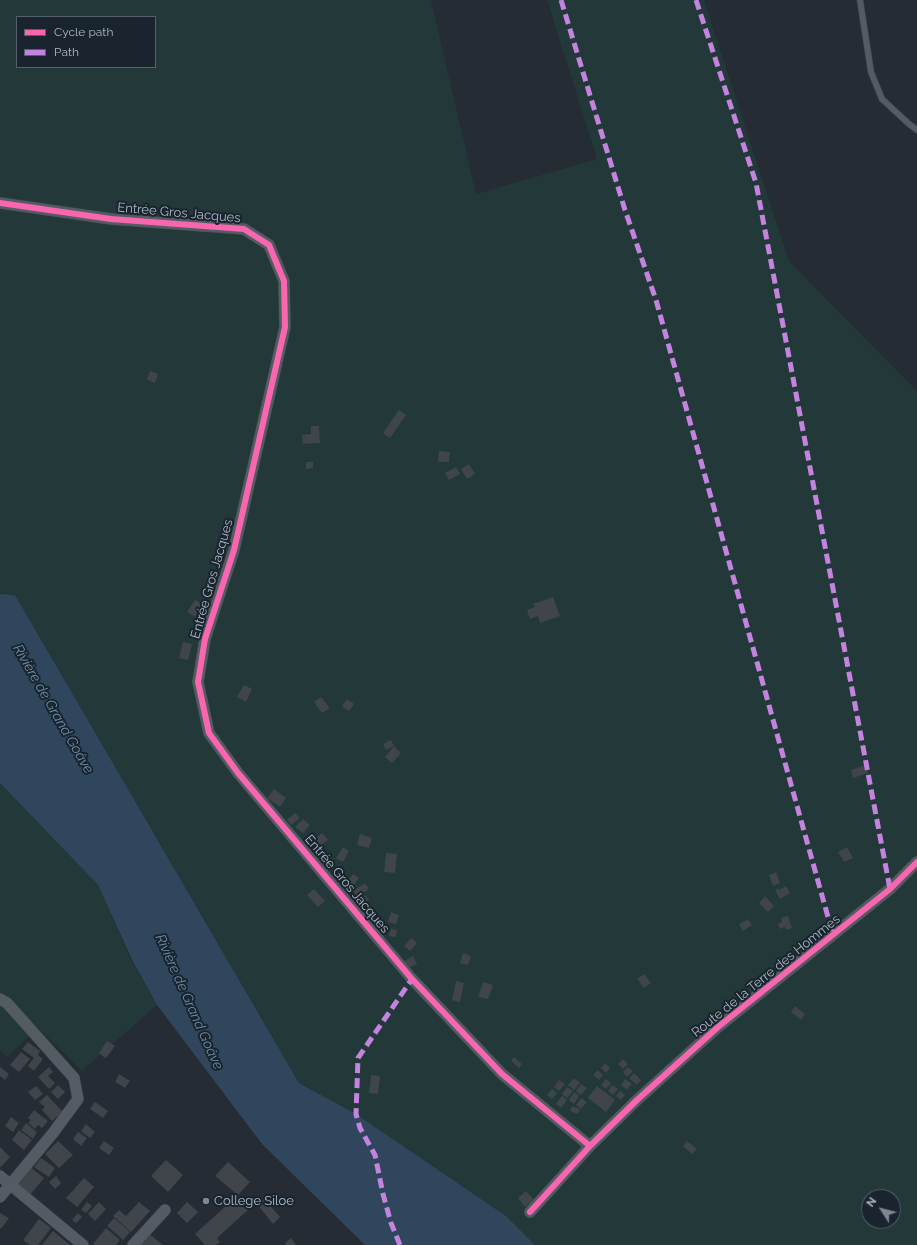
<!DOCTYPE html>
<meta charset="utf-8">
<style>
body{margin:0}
#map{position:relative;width:917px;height:1245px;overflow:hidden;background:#252c33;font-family:Raleway,sans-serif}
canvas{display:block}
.legend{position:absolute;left:16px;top:16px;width:140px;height:52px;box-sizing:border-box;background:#19242e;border:1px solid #54606b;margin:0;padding:5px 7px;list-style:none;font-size:12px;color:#adb9c6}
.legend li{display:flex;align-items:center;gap:8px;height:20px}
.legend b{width:20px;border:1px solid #54606b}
.north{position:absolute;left:861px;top:1189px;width:40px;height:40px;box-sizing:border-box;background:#19242e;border:1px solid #54606b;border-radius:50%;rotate:306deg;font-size:11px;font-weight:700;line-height:16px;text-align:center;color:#adb9c6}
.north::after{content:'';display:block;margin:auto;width:14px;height:18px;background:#7d8893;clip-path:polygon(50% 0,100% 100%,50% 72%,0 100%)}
</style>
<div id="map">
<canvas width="917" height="1245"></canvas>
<ul class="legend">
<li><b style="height:5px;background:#f766af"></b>Cycle path</li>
<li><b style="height:5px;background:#c483df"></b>Path</li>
</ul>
<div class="north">N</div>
</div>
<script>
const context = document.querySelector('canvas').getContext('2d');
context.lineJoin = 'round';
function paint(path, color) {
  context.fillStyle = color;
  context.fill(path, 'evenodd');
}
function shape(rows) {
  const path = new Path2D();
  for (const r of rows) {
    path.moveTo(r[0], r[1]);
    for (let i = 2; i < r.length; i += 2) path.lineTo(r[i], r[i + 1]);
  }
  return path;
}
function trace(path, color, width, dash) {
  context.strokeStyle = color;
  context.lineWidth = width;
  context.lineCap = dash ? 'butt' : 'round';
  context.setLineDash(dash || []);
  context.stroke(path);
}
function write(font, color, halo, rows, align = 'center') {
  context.font = font + ' Raleway,sans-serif';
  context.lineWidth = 4;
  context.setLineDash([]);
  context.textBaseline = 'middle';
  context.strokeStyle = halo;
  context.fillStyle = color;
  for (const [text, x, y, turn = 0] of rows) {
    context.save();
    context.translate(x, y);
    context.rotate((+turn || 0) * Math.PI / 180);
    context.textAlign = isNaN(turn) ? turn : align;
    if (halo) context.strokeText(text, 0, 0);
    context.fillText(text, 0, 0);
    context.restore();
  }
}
paint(shape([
 [0,0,431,0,476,194,597,159,547,0,704,0,789,261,917,391,917,1245,535,1245,506,1216,356,1114,299,1083,15,595,0,594],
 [17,17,155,17,155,67,17,67],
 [869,1197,893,1197,893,1221,869,1221],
 [0,783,98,885,132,962,157,1005,82,1071,38,1028,7,1057,0,1051]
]), '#223839');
paint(shape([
 [0,594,15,595,299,1083,356,1114,506,1216,535,1245,365,1245,262,1144,157,1005,133,962,98,885,0,783]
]), '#2f465c');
paint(shape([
 [150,371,158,374,155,383,147,379],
 [399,410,406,415,390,438,383,433],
 [311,426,319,426,320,443,303,444,302,435,311,434],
 [439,451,450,452,449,462,438,462],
 [306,462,313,462,313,468,306,469],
 [469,464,475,474,467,479,461,469],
 [456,467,460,474,449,480,445,473],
 [553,597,560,616,540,623,538,616,530,619,527,610,535,607,533,604],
 [195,600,202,604,195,617,187,612],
 [183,642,192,644,188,660,179,658],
 [244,685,252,689,246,702,237,697],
 [321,697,330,708,322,713,314,702],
 [347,699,354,704,349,711,342,706],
 [391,740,394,746,386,750,383,744],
 [394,746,401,753,392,763,385,757],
 [865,765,868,773,853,778,851,770],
 [274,789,286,798,280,807,267,798],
 [295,813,300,818,291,825,287,820],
 [303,819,310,825,303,833,295,827],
 [322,833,328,840,316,849,311,842],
 [360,834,372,838,369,848,357,845],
 [343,847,349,851,343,862,336,858],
 [847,847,853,858,844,862,838,852],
 [386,853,397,854,395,873,384,872],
 [776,872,780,883,773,886,769,875],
 [353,874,359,878,351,889,345,884],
 [365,883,369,889,357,897,353,891],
 [786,886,790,893,780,899,775,890,778,888,779,890],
 [314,889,325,901,318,907,307,895],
 [364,895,369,899,362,907,357,903],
 [765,896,774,906,768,912,759,903],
 [368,906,375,911,371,917,363,912],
 [391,912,399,915,396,924,388,922],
 [788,916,792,928,786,930,785,927,780,929,778,924,782,922,781,918],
 [748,919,752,925,743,931,739,924],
 [390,929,397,930,396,937,389,936],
 [411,938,417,943,410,951,404,946],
 [463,953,471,956,468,965,460,963],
 [413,956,417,964,407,968,404,961],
 [644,974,651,983,644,988,637,979],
 [456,981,464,983,460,1002,452,1000],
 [483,982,493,985,488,999,478,997],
 [795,1006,805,1014,801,1020,791,1012],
 [107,1041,115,1046,106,1058,99,1053],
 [28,1042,40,1051,38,1055,43,1059,34,1071,28,1066,34,1058,22,1049],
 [21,1052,30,1059,19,1072,10,1065],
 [514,1057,522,1064,519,1068,511,1061],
 [623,1059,628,1064,623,1069,618,1064],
 [605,1063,610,1068,606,1073,601,1068],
 [0,1067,9,1074,5,1080,0,1076],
 [49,1067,53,1072,48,1076,55,1083,49,1089,38,1077],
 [628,1067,633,1071,627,1077,623,1072],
 [598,1070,603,1075,599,1080,593,1075],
 [634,1073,641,1080,637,1085,629,1078],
 [119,1074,130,1081,125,1088,115,1082],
 [371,1075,380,1076,378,1094,369,1093],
 [574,1078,580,1083,574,1090,568,1085],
 [606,1079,611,1083,606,1089,601,1085],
 [625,1079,632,1084,627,1090,621,1085],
 [559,1080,565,1084,559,1091,554,1087],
 [581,1084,587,1088,581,1095,576,1091],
 [58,1085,65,1092,58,1099,51,1092],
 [612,1085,618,1089,613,1095,608,1091],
 [36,1086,43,1094,35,1100,28,1092],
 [597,1086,615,1100,606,1112,588,1098],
 [567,1087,573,1091,567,1098,562,1094],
 [552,1089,557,1093,552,1099,547,1095],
 [620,1091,625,1095,621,1100,616,1096],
 [574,1092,579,1096,574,1104,569,1100],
 [47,1095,63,1112,52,1121,42,1110,45,1107,39,1102],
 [562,1096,567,1100,561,1108,556,1104],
 [581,1098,587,1102,581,1109,576,1105],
 [95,1102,108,1111,103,1118,90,1109],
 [572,1106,580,1109,578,1114,570,1111],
 [34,1110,48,1121,42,1128,38,1125,35,1129,28,1123,31,1120,28,1118],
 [11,1117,19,1123,13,1132,5,1126],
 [26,1123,37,1132,33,1139,21,1130],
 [86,1124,95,1132,90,1138,81,1131],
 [19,1130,32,1140,24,1150,12,1140],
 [78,1132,87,1138,81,1146,73,1139],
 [58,1141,73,1155,59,1168,45,1154],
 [104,1141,114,1148,109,1155,99,1148],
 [687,1141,697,1149,692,1154,683,1146],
 [0,1147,10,1157,1,1167,0,1166],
 [41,1158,55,1168,49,1177,34,1167],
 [166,1160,183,1175,168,1192,151,1176],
 [228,1162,250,1182,238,1195,215,1176],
 [29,1166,44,1178,29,1196,15,1183],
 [56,1176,61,1183,55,1189,49,1182],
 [84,1178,94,1187,77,1207,66,1198],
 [526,1191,534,1200,525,1207,518,1198],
 [238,1195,250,1208,217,1238,220,1242,216,1245,205,1245,195,1234],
 [264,1199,280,1217,273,1224,257,1204],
 [87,1202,92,1206,86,1213,81,1210],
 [99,1202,106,1209,95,1221,88,1214],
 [139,1202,150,1211,131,1232,113,1216,119,1210,126,1216],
 [187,1202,198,1212,187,1223,177,1213],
 [0,1213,9,1218,1,1229,0,1228],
 [78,1213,82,1217,76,1223,72,1220],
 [114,1218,130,1232,123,1240,107,1226],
 [39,1219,51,1228,38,1245,30,1245,23,1240],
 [106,1228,120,1240,116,1245,95,1245,93,1244],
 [53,1231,70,1245,42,1245],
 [148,1233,163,1245,138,1245],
 [291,1238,296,1245,286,1245,285,1243]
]), '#3f454b');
const service = shape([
 [860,0,871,72,882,99,909,124,917,130]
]);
const minor = shape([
 [0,203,111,219,244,229,269,245,284,281,285,327,234,550,205,639,198,682,209,733,238,773,412,979,502,1074,590,1146],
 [0,999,7,1003,74,1078,78,1099,53,1133,0,1197],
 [0,1176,83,1245],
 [530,1212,590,1146,637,1100,718,1027,890,889,917,862],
 [133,1245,165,1210]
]);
trace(service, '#42484e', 7);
trace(minor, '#42484e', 12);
trace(service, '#545b62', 5.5);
trace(minor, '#545b62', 11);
trace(shape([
 [561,0,625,210,656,300,833,935],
 [696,0,756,183,890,889],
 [400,1245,391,1223,383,1194,375,1155,360,1128,356,1114,358,1058,412,979]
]), '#c483df', 5, [10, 5]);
trace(shape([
 [0,203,111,219,244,229,269,245,284,281,285,327,234,550,205,639,198,682,209,733,238,773,412,979,502,1074,590,1146],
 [530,1212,590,1146,637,1100,718,1027,890,889,917,862]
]), '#f766af', 6);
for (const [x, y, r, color] of [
 [206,1201,4,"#7d8893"]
]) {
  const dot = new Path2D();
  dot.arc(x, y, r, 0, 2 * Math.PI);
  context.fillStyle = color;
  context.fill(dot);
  trace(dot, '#19242e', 1.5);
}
write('13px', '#adb9c6', '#19242e', [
 ["Entrée Gros Jacques",179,213,5],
 ["Entrée Gros Jacques",212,579,-74],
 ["Entrée Gros Jacques",347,884,50],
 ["Route de la Terre des Hommes",766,976,-39]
]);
write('13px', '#adb9c6', '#19242e', [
 ["College Siloe",214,1201]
], 'left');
write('italic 14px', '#6c8eac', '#19242e', [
 ["Rivière de Grand Goâve",53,709,60],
 ["Rivière de Grand Goâve",189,1002,66]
]);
</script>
